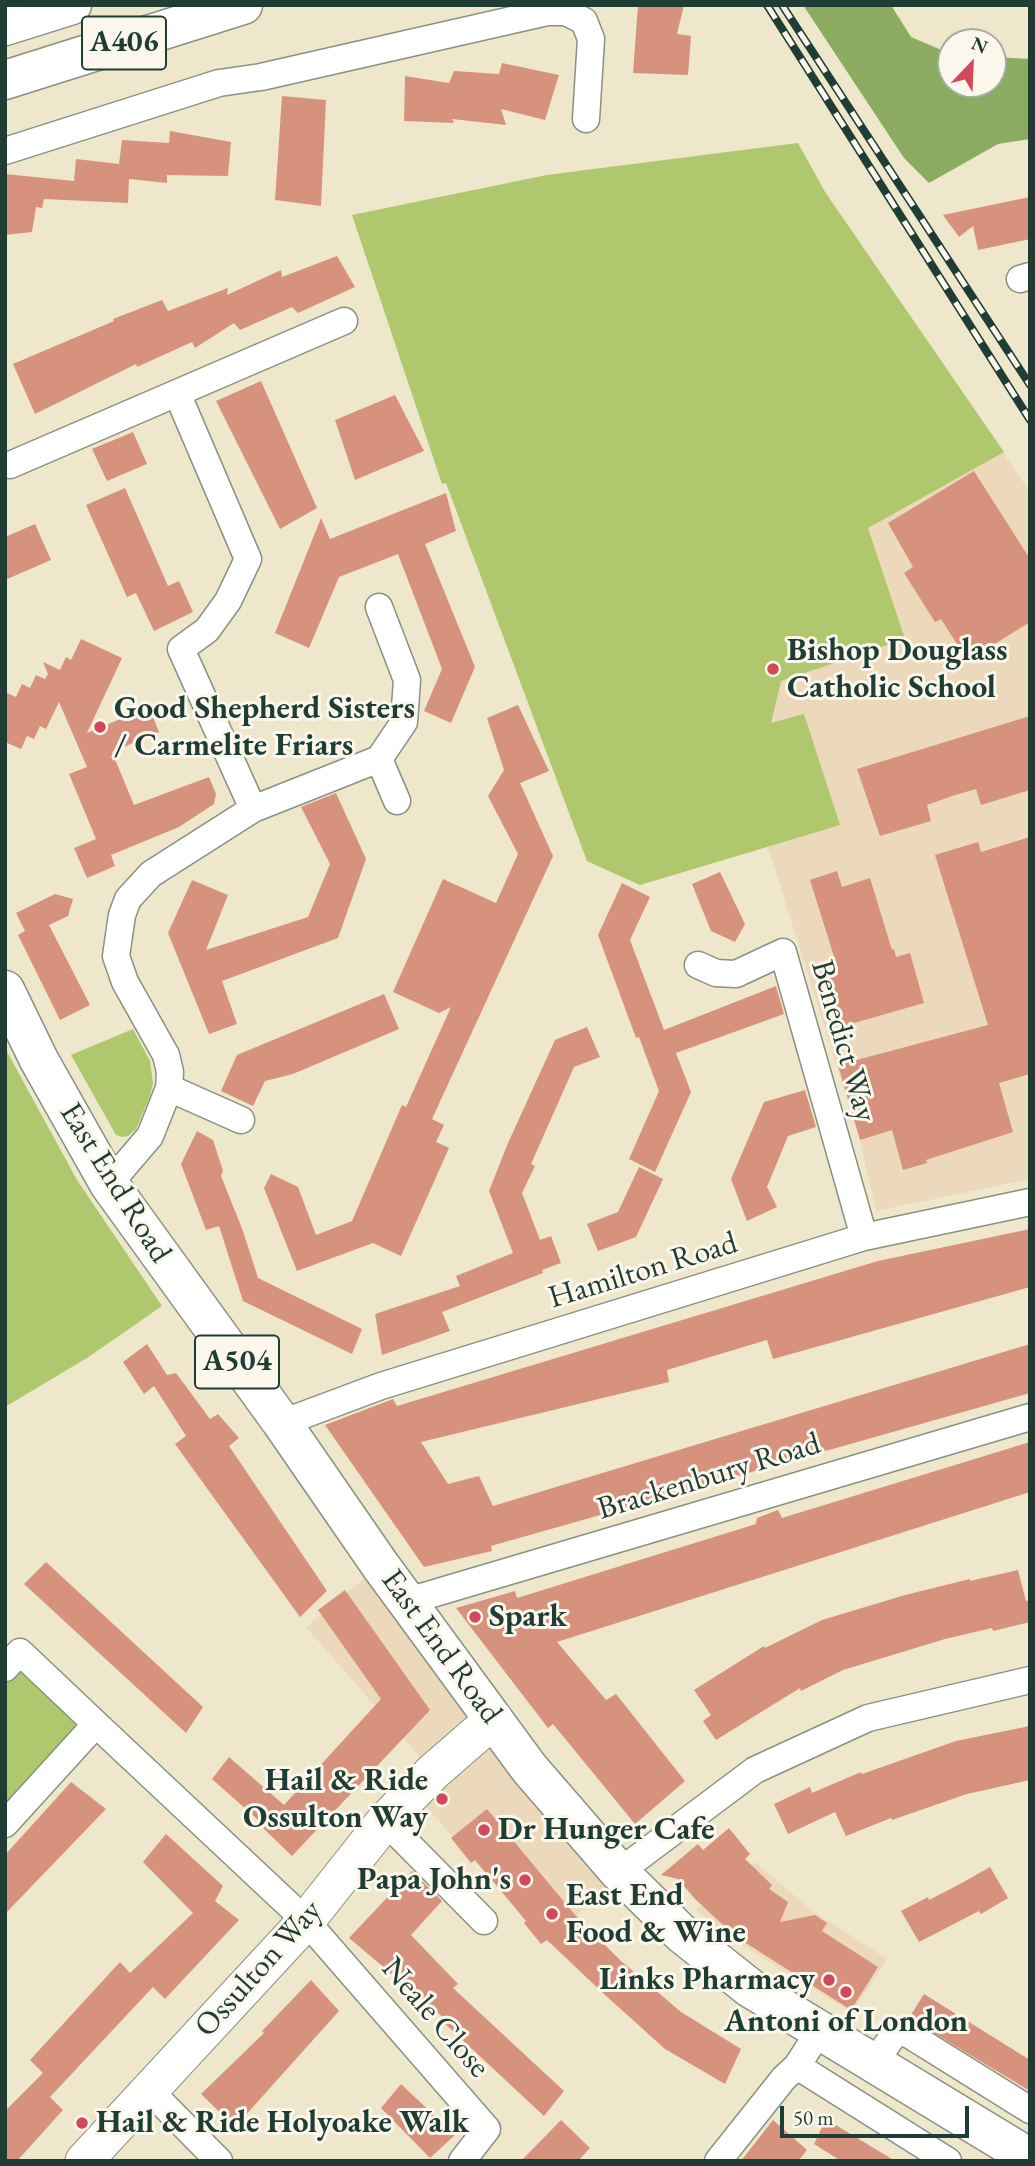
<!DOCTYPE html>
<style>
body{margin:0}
#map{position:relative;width:1035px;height:2166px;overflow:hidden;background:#efe7cc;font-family:"EB Garamond",serif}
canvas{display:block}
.frame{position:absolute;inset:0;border:7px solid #1f3d34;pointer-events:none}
.north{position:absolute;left:937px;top:28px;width:70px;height:70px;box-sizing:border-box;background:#fbf7ec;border:2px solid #a3ada2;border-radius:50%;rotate:23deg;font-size:19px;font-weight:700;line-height:28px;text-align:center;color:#1f3d34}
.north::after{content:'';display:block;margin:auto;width:24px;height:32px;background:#d1495b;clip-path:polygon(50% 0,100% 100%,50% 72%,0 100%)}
.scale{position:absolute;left:780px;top:2106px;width:189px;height:32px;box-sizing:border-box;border:4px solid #1f3d34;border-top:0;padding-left:9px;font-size:21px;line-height:24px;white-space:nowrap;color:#1f3d34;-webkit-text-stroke:5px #fbf7ec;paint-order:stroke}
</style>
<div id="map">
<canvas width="1035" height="2166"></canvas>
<div class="frame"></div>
<div class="north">N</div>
<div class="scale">50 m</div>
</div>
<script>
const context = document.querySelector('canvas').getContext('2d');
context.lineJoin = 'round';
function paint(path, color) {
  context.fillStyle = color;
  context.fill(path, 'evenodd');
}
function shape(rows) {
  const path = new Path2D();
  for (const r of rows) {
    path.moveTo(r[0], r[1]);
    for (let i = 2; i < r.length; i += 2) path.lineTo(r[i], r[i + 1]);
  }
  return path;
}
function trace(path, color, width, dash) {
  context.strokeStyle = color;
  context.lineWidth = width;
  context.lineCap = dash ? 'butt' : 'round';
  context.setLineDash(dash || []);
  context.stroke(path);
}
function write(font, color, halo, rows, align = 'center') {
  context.font = font + ' "EB Garamond",serif';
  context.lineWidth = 6;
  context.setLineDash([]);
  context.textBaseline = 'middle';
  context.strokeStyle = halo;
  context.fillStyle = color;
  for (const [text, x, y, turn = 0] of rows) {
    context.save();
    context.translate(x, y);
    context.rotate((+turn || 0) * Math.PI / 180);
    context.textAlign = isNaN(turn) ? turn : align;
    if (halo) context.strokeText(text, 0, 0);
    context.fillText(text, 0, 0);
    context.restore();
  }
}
paint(shape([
 [798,143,825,192,1030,492,1030,1179,876,1211,860,1140,768,847,640,885,587,861,446,483,442,484,352,215,547,175],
 [380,1565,619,1872,549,1944,413,1792,433,1772,306,1627],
 [755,1862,810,1909,887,1959,852,2013,731,1938,696,1910]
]), '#ecd8ba');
paint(shape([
 [798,143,825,192,1004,452,868,528,905,639,781,681,771,723,804,714,840,825,640,885,587,861,446,483,442,484,352,215,547,175],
 [133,1029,150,1061,153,1083,150,1096,136,1129,128,1136,122,1137,116,1135,71,1055],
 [5,1048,77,1180,162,1306,87,1358,5,1407],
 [20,1652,96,1724,5,1824,5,1668]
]), '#afc76d');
paint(shape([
 [803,5,891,5,911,37,951,54,951,84,993,84,993,57,1030,59,1030,139,998,144,929,183,904,158]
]), '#8bac60');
paint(shape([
 [638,5,684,5,677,34,691,36,688,75,633,73],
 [502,63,559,75,545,120,501,109,506,125,452,119,454,123,404,121,405,76,449,83,454,71,499,74],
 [282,96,326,100,321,206,275,200],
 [170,131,231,142,228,176,167,175,167,183,129,179,128,203,44,199,42,208,36,207,32,232,5,235,5,174,74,181,76,159,119,164,122,140,169,143],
 [1030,197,1030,239,978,250,973,226,959,237,943,215],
 [337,256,355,287,298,313,292,307,240,330,234,323,195,348,192,342,137,367,136,364,35,414,13,364,114,321,113,319,162,300,168,311,228,288,227,295,281,270,282,277],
 [261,381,317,508,280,529,216,401],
 [395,395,424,451,355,480,335,420],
 [133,432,147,464,107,481,92,449],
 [974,471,1030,559,1030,622,985,650,957,644,941,619,935,622,904,573,913,567,888,523],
 [125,488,168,586,179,581,193,612,154,631,136,593,127,597,86,505],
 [446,493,456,531,425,544,475,667,451,723,424,711,442,669,398,554,339,577,309,648,275,633,321,518,330,539],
 [35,524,51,560,5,580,5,537],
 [81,639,122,658,87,733,149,707,159,732,112,752,134,805,209,777,216,794,214,804,179,827,111,855,115,866,87,878,74,848,96,839,69,774,87,767,59,702,46,729,40,726,34,739,27,736,21,749,5,742,5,692,16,697,22,684,30,688,36,675,45,679,48,674,43,662,60,670,66,657,71,660],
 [518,705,549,771,520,783,553,856,432,1119,444,1125,436,1142,449,1148,401,1256,373,1243,297,1271,264,1188,271,1174,298,1187,316,1235,352,1221,402,1105,406,1107,451,1007,439,1013,393,992,443,879,496,903,518,854,488,796,504,770,487,718],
 [1030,716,1030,790,981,805,976,789,952,796,927,805,931,821,880,836,857,769],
 [336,793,366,859,338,938,222,981,237,1024,209,1034,168,933,192,880,228,895,206,950,308,917,330,864,301,807],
 [1030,837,1030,1074,999,1083,1013,1132,926,1160,927,1163,903,1170,892,1130,860,1140,838,1065,988,1025,935,855,978,842,981,852],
 [837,871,842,887,870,878,892,950,894,949,896,957,910,953,924,1003,840,1027,825,979,838,975,837,966,810,880],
 [720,872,745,924,735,942,711,931,692,884],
 [622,883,650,897,630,940,664,1030,776,986,784,1014,676,1053,691,1092,655,1172,629,1159,659,1091,639,1037,636,1038,598,935],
 [55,894,73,899,68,916,49,925,90,1005,60,1020,18,935,25,931,16,913],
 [384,994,399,1029,293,1074,265,1081,253,1106,221,1091,237,1055],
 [587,1027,600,1057,574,1067,531,1164,535,1166,522,1193,540,1240,551,1236,561,1263,542,1270,543,1273,442,1312,450,1331,382,1355,375,1314,460,1286,456,1276,513,1253,489,1191,508,1143,555,1040],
 [805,1090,816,1127,788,1136,767,1187,777,1207,747,1221,731,1179,764,1102],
 [197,1131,213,1140,223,1171,221,1176,243,1231,258,1278,362,1329,352,1354,243,1301,219,1226,206,1230,181,1164],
 [639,1167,663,1179,636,1237,598,1251,587,1224,618,1212],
 [1030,1229,1030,1287,773,1359,767,1340,667,1370,669,1382,421,1442,448,1484,479,1476,493,1506,1030,1344,1030,1393,491,1546,492,1551,424,1567,325,1425,393,1399,397,1406,878,1261],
 [147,1344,167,1375,176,1373,210,1419,218,1414,239,1438,229,1446,327,1591,300,1617,175,1444,186,1436,154,1386,144,1394,123,1362],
 [1030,1442,1030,1492,557,1642,606,1700,616,1694,685,1781,635,1824,553,1724,548,1728,456,1608,515,1591,517,1598,756,1524,757,1518,778,1510,782,1518],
 [46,1562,203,1707,186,1733,24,1584],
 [1018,1570,1026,1601,1030,1600,1030,1622,993,1631,992,1628,945,1639,843,1670,801,1691,800,1688,716,1740,703,1721,711,1715,694,1690,764,1646,765,1648,822,1620,905,1595,970,1579,970,1581],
 [345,1590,430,1710,292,1856,263,1828,265,1826,212,1779,229,1757,284,1805,381,1699,318,1610],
 [1030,1726,1030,1780,967,1794,892,1820,891,1818,846,1836,835,1812,788,1834,774,1804,810,1787,812,1793,861,1772,862,1774,956,1741],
 [71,1782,106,1809,5,1914,5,1855],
 [487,1809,575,1915,621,1961,681,2012,741,2049,725,2084,665,2049,604,1994,547,1940,541,1944,524,1923,526,1921,475,1860,471,1863,451,1838],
 [729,1828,750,1854,745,1859,772,1885,769,1889,788,1902,780,1922,815,1915,827,1923,822,1931,878,1967,851,2010,735,1936,695,1899,678,1879,661,1875,698,1844,703,1850],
 [166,1834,223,1886,215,1901,239,1920,165,1999,153,1987,50,2097,63,2110,17,2161,5,2161,5,2111,43,2073,30,2060,120,1962,130,1973,193,1913,143,1862],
 [990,1867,1008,1898,981,1914,979,1911,919,1942,901,1911,928,1897,929,1900,960,1884],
 [412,1871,442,1901,411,1935,458,1984,453,1988,564,2091,544,2116,442,2021,445,2019,349,1938],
 [311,1980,339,2011,235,2127,201,2094,264,2033,262,2031],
 [924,1994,1030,2060,1030,2091,909,2018],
 [401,2084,455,2135,430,2158,381,2108],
 [826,2119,895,2161,841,2161,814,2144],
 [561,2120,590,2148,578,2161,521,2161],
 [773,2120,807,2150,798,2161,741,2161]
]), '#d6927d');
const street = shape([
 [5,151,219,83,261,77,547,12,566,12,584,21,591,39,586,119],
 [1020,279,1030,276],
 [177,393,248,559,228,601,207,630,181,649,253,809],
 [10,465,344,321],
 [379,607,407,680,404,722,379,759],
 [379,759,397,801],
 [698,965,716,973,736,974,783,952,864,1237],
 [169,1088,241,1120],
 [109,1184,150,1136,169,1088,170,1072,166,1055,125,982,116,956,122,915,128,899,151,874,253,809,379,759],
 [282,1423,381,1386,864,1237,1030,1202],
 [408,1601,1030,1417],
 [5,1668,20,1652,96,1724,5,1824],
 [96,1724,306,1921,487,2129,462,2161],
 [385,1821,484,1921],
 [619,1872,755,1770,868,1718,1030,1680],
 [874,2063,893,2036,900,2033,908,2034,1030,2110],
 [797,2066,948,2161],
 [148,2089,219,2161],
 [718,2161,784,2078,797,2066,820,2030]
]);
const secondary = shape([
 [84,2161,306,1921,385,1821,433,1772,494,1719]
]);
const primary = shape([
 [5,990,39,1060,109,1184,282,1423,380,1565,529,1768,619,1872,682,1934,750,1988,1030,2158]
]);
const highway = shape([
 [5,26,72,5],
 [5,80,243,5]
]);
trace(street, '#879280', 29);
trace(secondary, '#879280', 39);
trace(primary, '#879280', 41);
trace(highway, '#879280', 41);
trace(street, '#fff', 26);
trace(secondary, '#fff', 37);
trace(primary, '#fff', 38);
trace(highway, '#fff', 38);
const rail = shape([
 [767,5,1030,420],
 [782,5,1030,385]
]);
trace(rail, '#1f3d34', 8);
trace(rail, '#fbf7ec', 5, [16]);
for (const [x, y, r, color] of [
 [773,669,7,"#d1495b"],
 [100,727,7,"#d1495b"],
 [475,1617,7,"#d1495b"],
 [442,1799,7,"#d1495b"],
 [484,1830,7,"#d1495b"],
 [525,1880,7,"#d1495b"],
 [552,1914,7,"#d1495b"],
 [829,1980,7,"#d1495b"],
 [846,1992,7,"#d1495b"],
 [82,2123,7,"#d1495b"]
]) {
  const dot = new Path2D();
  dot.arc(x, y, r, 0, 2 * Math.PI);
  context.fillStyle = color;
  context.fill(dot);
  trace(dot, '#fbf7ec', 2.5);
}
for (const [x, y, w] of [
 [124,43,84],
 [237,1362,84]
]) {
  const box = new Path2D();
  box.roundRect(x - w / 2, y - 26.5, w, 53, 5);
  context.fillStyle = '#fbf7ec';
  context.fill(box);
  trace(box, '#1f3d34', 2);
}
write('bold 30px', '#1f3d34', null, [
 ["A406",124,43],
 ["A504",237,1362]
]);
write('bold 32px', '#1f3d34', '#fbf7ec', [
 ["Bishop Douglass",787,651],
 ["Catholic School",787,688],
 ["Good Shepherd Sisters",114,709],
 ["/ Carmelite Friars",114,746],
 ["Spark",489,1617],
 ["Hail & Ride",428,1781,"right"],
 ["Ossulton Way",428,1818,"right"],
 ["Dr Hunger Cafe",498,1830],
 ["Papa John's",511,1880,"right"],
 ["East End",566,1896],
 ["Food & Wine",566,1933],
 ["Links Pharmacy",815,1980,"right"],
 ["Antoni of London",846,2022,"center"],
 ["Hail & Ride Holyoake Walk",96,2123]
], 'left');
write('32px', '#1f3d34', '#fbf7ec', [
 ["Benedict Way",843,1041,74],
 ["East End Road",115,1183,58],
 ["Hamilton Road",643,1271,-17],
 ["Brackenbury Road",709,1477,-17],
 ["East End Road",441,1647,54],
 ["Ossulton Way",259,1969,-48],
 ["Neale Close",435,2018,49]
]);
</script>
